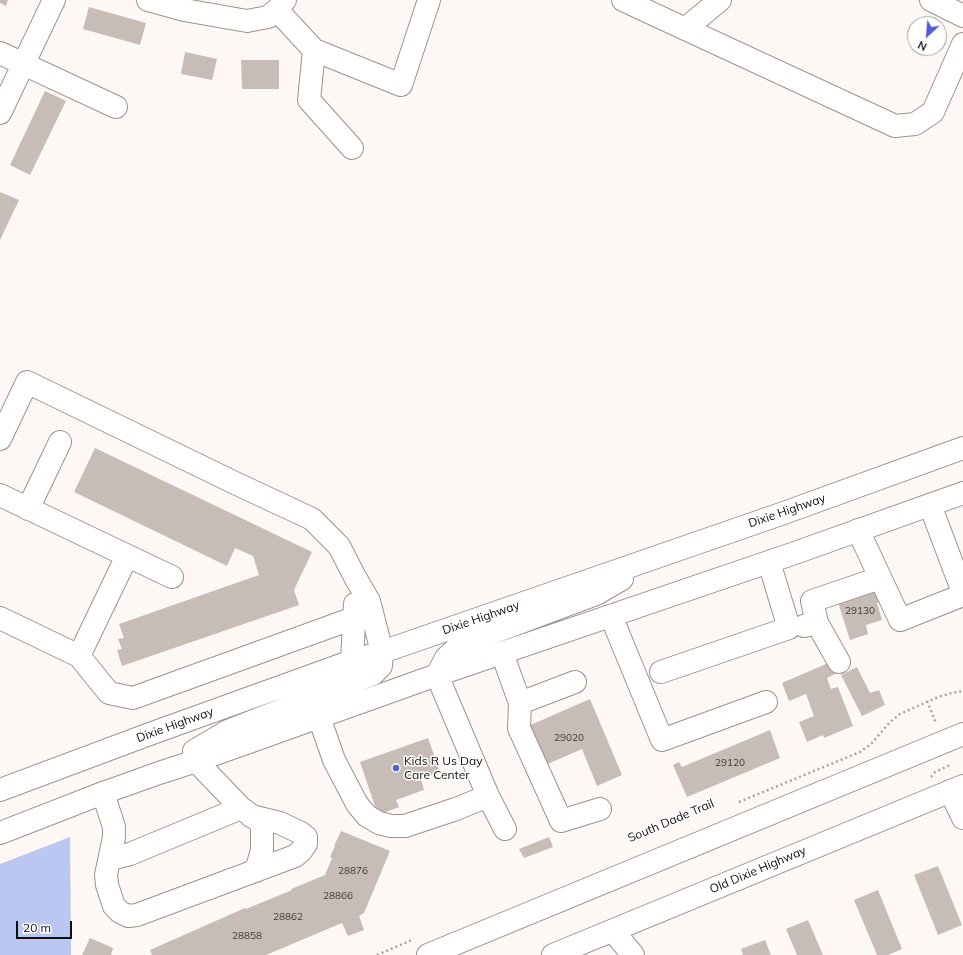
<!DOCTYPE html>
<style>
body{margin:0}
#map{position:relative;width:963px;height:955px;overflow:hidden;background:#fdf8f6;font-family:Mulish,sans-serif}
canvas{display:block}
.north{position:absolute;left:907px;top:16px;width:40px;height:40px;box-sizing:border-box;background:#fff;border:1px solid #a09f9e;border-radius:50%;rotate:206deg;font-size:11px;font-weight:700;line-height:16px;text-align:center;color:#120e0c}
.north::after{content:'';display:block;margin:auto;width:14px;height:18px;background:#505fd5;clip-path:polygon(50% 0,100% 100%,50% 72%,0 100%)}
.scale{position:absolute;left:16px;top:921px;width:56px;height:18px;box-sizing:border-box;border:2px solid #120e0c;border-top:0;padding-left:5px;font-size:12px;line-height:14px;white-space:nowrap;color:#120e0c;-webkit-text-stroke:3px #fff;paint-order:stroke}
</style>
<div id="map">
<canvas width="963" height="955"></canvas>
<div class="north">N</div>
<div class="scale">20 m</div>
</div>
<script>
const context = document.querySelector('canvas').getContext('2d');
context.lineJoin = 'round';
function paint(path, color) {
  context.fillStyle = color;
  context.fill(path, 'evenodd');
}
function shape(rows) {
  const path = new Path2D();
  for (const r of rows) {
    path.moveTo(r[0], r[1]);
    for (let i = 2; i < r.length; i += 2) path.lineTo(r[i], r[i + 1]);
  }
  return path;
}
function trace(path, color, width, dash) {
  context.strokeStyle = color;
  context.lineWidth = width;
  context.lineCap = dash ? 'butt' : 'round';
  context.setLineDash(dash || []);
  context.stroke(path);
}
function write(font, color, halo, rows, align = 'center') {
  context.font = font + ' Mulish,sans-serif';
  context.lineWidth = 3;
  context.setLineDash([]);
  context.textBaseline = 'middle';
  context.strokeStyle = halo;
  context.fillStyle = color;
  for (const [text, x, y, turn = 0] of rows) {
    context.save();
    context.translate(x, y);
    context.rotate((+turn || 0) * Math.PI / 180);
    context.textAlign = isNaN(turn) ? turn : align;
    if (halo) context.strokeText(text, 0, 0);
    context.fillText(text, 0, 0);
    context.restore();
  }
}
paint(shape([
 [70,837,71,955,0,955,0,864]
]), '#bbc7f3');
paint(shape([
 [0,0,8,0,6,6,0,3],
 [89,7,146,23,140,45,83,29],
 [185,52,217,59,212,80,181,74],
 [241,60,279,60,279,89,242,89],
 [45,91,66,101,30,175,10,165],
 [0,192,19,200,0,240],
 [95,448,312,552,294,590,299,605,122,666,117,650,122,649,118,639,124,638,119,624,259,575,253,556,235,548,227,566,74,492],
 [878,586,883,601,877,603,882,620,866,625,868,634,850,640,837,599],
 [833,661,837,673,827,678,831,689,838,687,853,726,824,738,823,735,807,742,799,722,814,716,806,694,789,701,782,683],
 [857,667,870,693,879,690,885,705,862,716,841,675],
 [590,699,622,775,597,786,582,749,543,766,526,727],
 [770,730,780,758,687,797,673,765,679,762,682,767],
 [428,738,440,772,421,779,424,790,396,800,399,807,378,815,360,762],
 [341,831,390,851,364,913,359,916,364,930,348,936,342,923,266,955,152,955,150,950,245,908,246,909,292,890,291,889,325,875,332,858,330,857,335,846,334,846],
 [549,837,553,847,524,858,519,849],
 [938,866,962,925,938,935,914,875],
 [878,890,902,949,888,955,877,955,854,900],
 [808,920,823,955,797,955,786,929],
 [90,938,113,948,111,955,82,955],
 [765,940,771,955,743,955,741,949]
]), '#c8bcb6');
const minor = shape([
 [148,0,184,10,247,21,268,17,277,10,285,0],
 [623,0,895,126,915,124,933,112,963,44],
 [931,0,963,16],
 [277,10,314,50,401,85,429,0],
 [685,29,720,0],
 [314,50,309,100,352,148],
 [0,53,116,107],
 [0,113,54,0],
 [0,439,27,382,235,483,312,519,339,546,355,577,369,601,382,652],
 [0,495,172,577],
 [930,505,963,592],
 [28,509,60,442],
 [858,530,900,620,963,595],
 [611,616,662,740,766,702],
 [0,618,79,656,127,556],
 [817,623,812,601,871,581],
 [804,626,817,623,839,662],
 [502,653,520,703,519,728,561,821,600,809],
 [79,656,109,693,133,698,354,618],
 [352,661,355,604],
 [661,672,789,628,769,562],
 [437,675,488,796,505,829],
 [520,703,575,682],
 [319,717,334,760,357,804,367,816,379,823,391,826,405,826,456,809,488,796],
 [196,761,241,808,259,821,262,827,262,850,256,871],
 [950,791,963,818],
 [103,793,114,827,114,837,106,875,107,885,114,906,120,912,128,916,137,915,295,856,301,851,306,844,306,837,301,833,280,823,251,816],
 [110,859,130,854,241,808],
 [613,931,633,955],
 [428,955,963,734],
 [553,955,963,786]
]);
const highway = shape([
 [437,675,446,658,460,645,596,594,622,579],
 [194,751,228,731,373,674,381,666,382,652],
 [0,790,147,735,352,661,382,652,781,514,963,448],
 [0,833,103,793,159,773,196,761,437,675,792,554,963,493]
]);
trace(minor, '#9e928d', 24);
trace(highway, '#9e928d', 24);
trace(shape([
 [927,701,936,723],
 [931,777,935,772,948,766,950,762],
 [739,802,860,752,864,749,871,744,890,722,900,714,938,697,952,693,963,691],
 [377,955,414,939]
]), '#a9a4a2', 2.5, [2, 3]);
trace(minor, '#fff', 22);
trace(highway, '#fff', 22);
for (const [x, y, r, color] of [
 [396,768,4,"#505fd5"]
]) {
  const dot = new Path2D();
  dot.arc(x, y, r, 0, 2 * Math.PI);
  context.fillStyle = color;
  context.fill(dot);
  trace(dot, '#fff', 1.5);
}
write('10px', '#403a36', null, [
 ["29130",860,611],
 ["29020",569,738],
 ["29120",730,763],
 ["28876",353,871],
 ["28866",338,896],
 ["28862",288,917],
 ["28858",247,936]
]);
write('12px', '#120e0c', '#fff', [
 ["Dixie Highway",787,511,-19],
 ["Dixie Highway",481,618,-19],
 ["Dixie Highway",175,725,-20],
 ["South Dade Trail",671,821,-23],
 ["Old Dixie Highway",758,870,-23]
]);
write('12px', '#120e0c', '#fff', [
 ["Kids R Us Day",404,761],
 ["Care Center",404,775]
], 'left');
</script>
